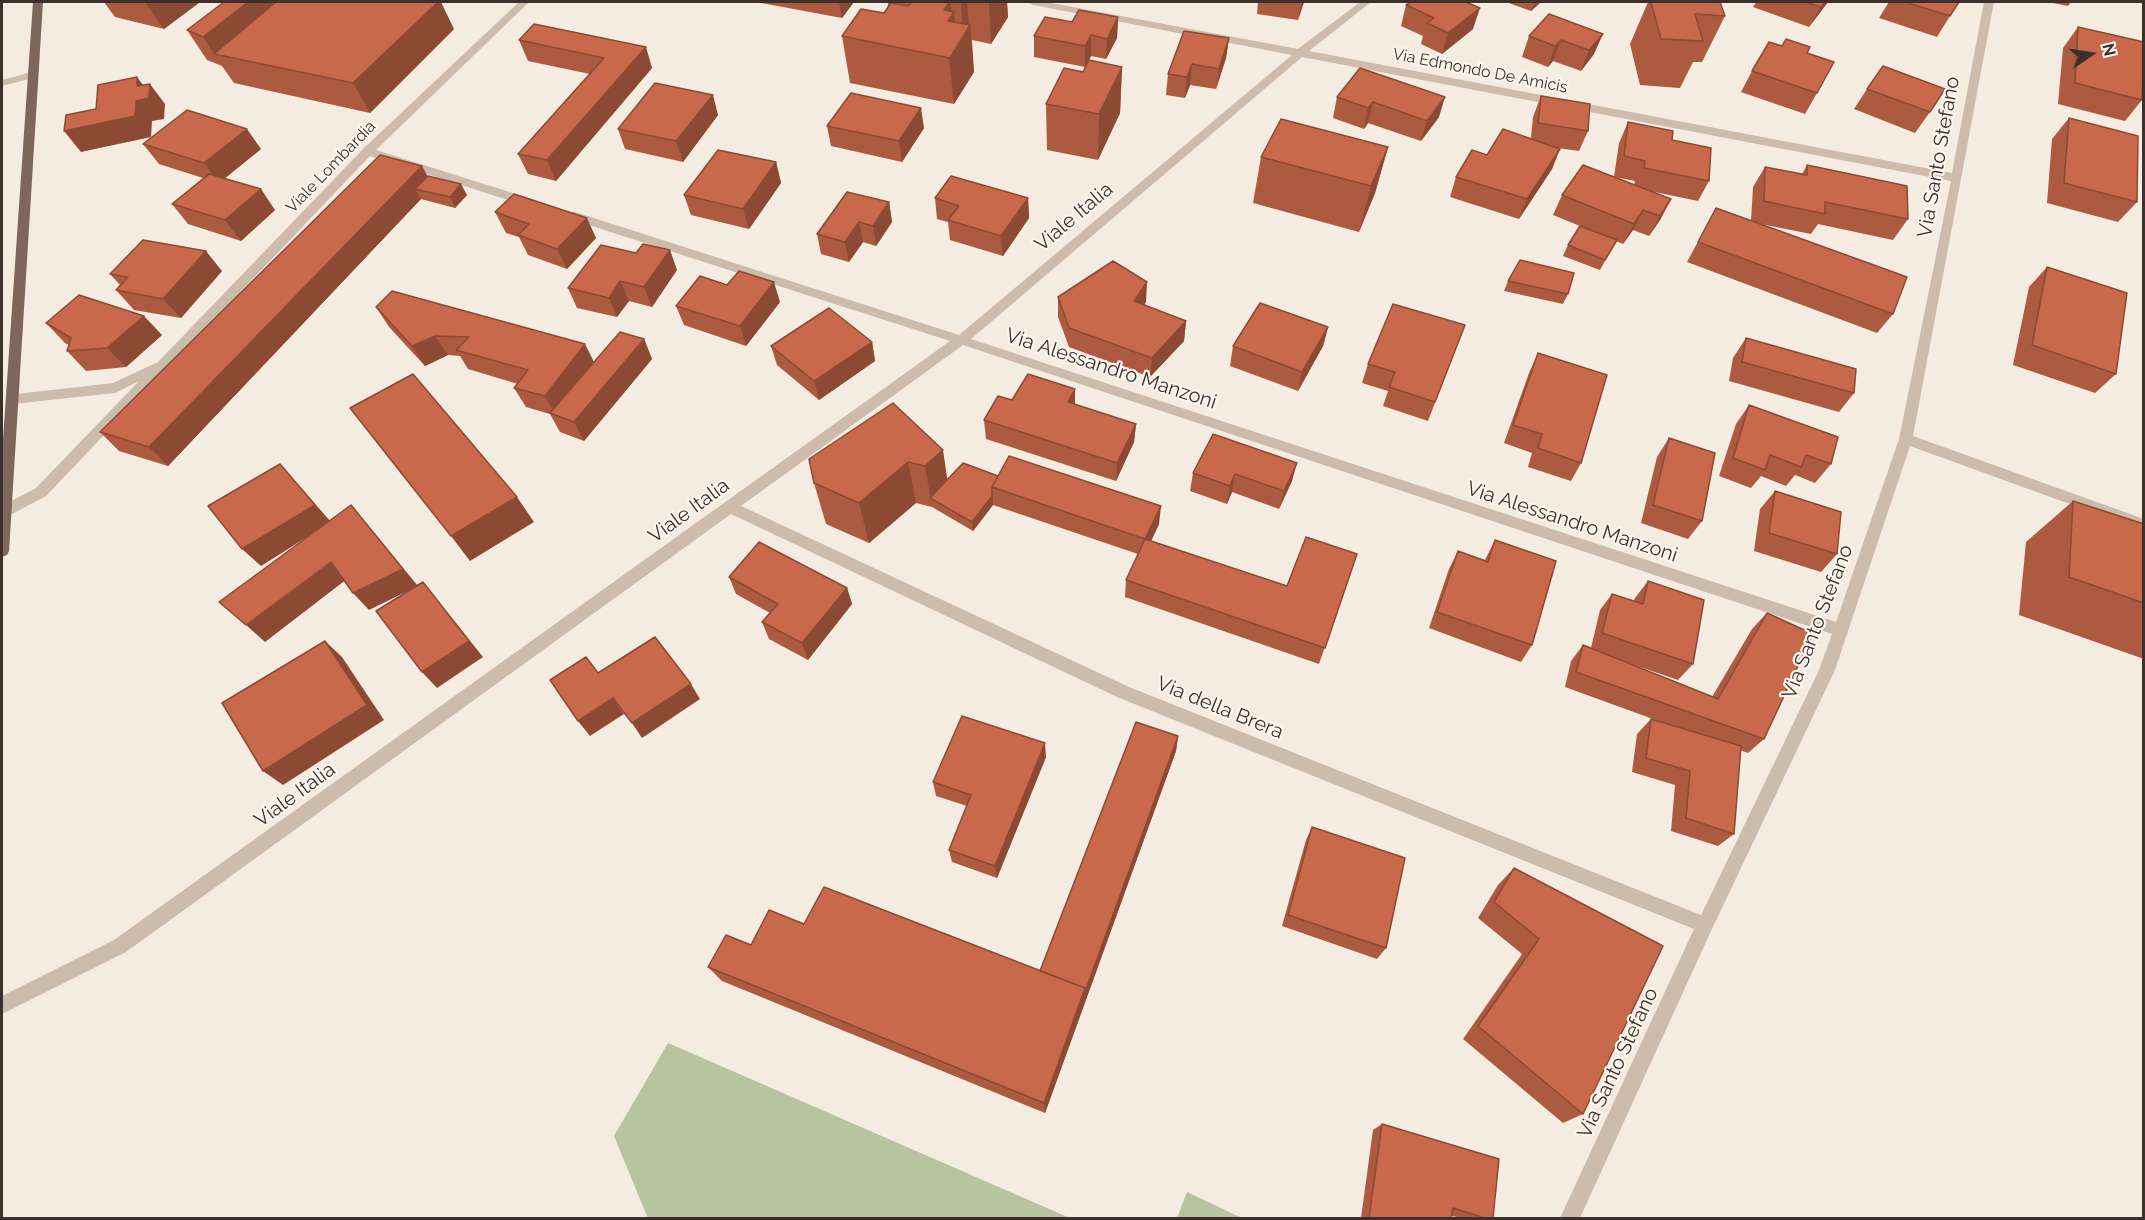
<!DOCTYPE html>
<style>
body{margin:0}
#map{position:relative;width:2145px;height:1220px;overflow:hidden;background:#f4ebe1;font-family:Raleway,sans-serif}
canvas{display:block}
.frame{position:absolute;inset:0;border:3px solid #3b302b;pointer-events:none}
.north{position:absolute;left:2061px;top:24px;width:60px;height:60px;-webkit-text-stroke:4px #fbf5ee;paint-order:stroke;rotate:77deg;font-size:16px;font-weight:700;line-height:24px;text-align:center;color:#3b302b}
.north::after{content:'';display:block;margin:auto;width:21px;height:27px;background:#3b302b;clip-path:polygon(50% 0,100% 100%,50% 72%,0 100%)}
</style>
<div id="map">
<canvas width="2145" height="1220"></canvas>
<div class="frame"></div>
<div class="north">N</div>
</div>
<script>
const context = document.querySelector('canvas').getContext('2d');
context.lineJoin = 'round';
function paint(path, color) {
  context.fillStyle = color;
  context.fill(path, 'evenodd');
}
function shape(rows) {
  const path = new Path2D();
  for (const r of rows) {
    path.moveTo(r[0], r[1]);
    for (let i = 2; i < r.length; i += 2) path.lineTo(r[i], r[i + 1]);
  }
  return path;
}
function trace(path, color, width, dash) {
  context.strokeStyle = color;
  context.lineWidth = width;
  context.lineCap = dash ? 'butt' : 'round';
  context.setLineDash(dash || []);
  context.stroke(path);
}
function write(font, color, halo, rows, align = 'center') {
  context.font = font + ' Raleway,sans-serif';
  context.lineWidth = 4.5;
  context.setLineDash([]);
  context.textBaseline = 'middle';
  context.strokeStyle = halo;
  context.fillStyle = color;
  for (const [text, x, y, turn = 0] of rows) {
    context.save();
    context.translate(x, y);
    context.rotate((+turn || 0) * Math.PI / 180);
    context.textAlign = isNaN(turn) ? turn : align;
    if (halo) context.strokeText(text, 0, 0);
    context.fillText(text, 0, 0);
    context.restore();
  }
}
paint(shape([
 [668,1043,1070,1218,645,1218,647,1216,614,1136],
 [1187,1192,1242,1218,1177,1218]
]), '#b8c4a0');
paint(shape([
 [519,2,529,2,376,150,535,200,535,206,527,206,370,156,46,496,10,515,2,516,2,506,36,488,139,381,115,393,13,404,8,403,6,399,8,395,113,383,158,362,364,148,519,2],
 [1028,2,1046,2,1298,49,1360,2,1371,2,1309,51,1952,173,1984,2,1994,2,1913,436,2144,519,2144,531,1910,446,1835,670,1711,931,1580,1218,1560,1218,1694,929,1117,697,731,514,126,952,2,1014,2,996,114,940,950,341,567,218,567,212,575,212,959,335,1292,55,1033,5,1028,2],
 [1302,57,1951,181,1899,439,1836,622,971,339,1302,57],
 [963,345,1832,634,1819,670,1701,915,1129,687,741,506,963,345],
 [32,72,36,73,36,77,2,86,2,80,32,72]
]), '#cdbbac');
paint(shape([
 [33,2,43,2,9,551,7,555,2,557,2,454,33,2]
]), '#7d675c');
paint(shape([
 [104,2,200,2,164,29,115,17],
 [756,2,854,2,842,18],
 [888,2,1007,2,1008,17,991,44,972,40,974,72,954,104,850,83,842,36,884,13,888,6],
 [1258,2,1304,2,1298,20,1257,14],
 [1506,2,1541,2,1531,11],
 [1648,2,1720,2,1725,16,1702,62,1693,62,1680,88,1640,85,1630,44],
 [1756,2,1828,2,1809,27,1753,7],
 [1889,2,1959,2,1950,16,1937,37,1879,18],
 [2048,2,2071,2,2068,6],
 [1406,5,1473,29,1442,54,1421,44,1423,36,1401,26],
 [1549,14,1594,54,1581,71,1553,61,1548,67,1522,57,1529,36],
 [1118,17,1117,38,1106,59,1091,56,1085,67,1034,57,1034,36,1072,22],
 [2078,27,2142,100,2125,121,2058,104,2063,48],
 [454,29,370,113,234,83,222,66,207,60,187,30],
 [1229,38,1226,58,1216,89,1190,85,1185,98,1166,95,1168,74],
 [519,40,652,68,556,181,528,174,518,154,590,74,528,61],
 [1122,67,1120,113,1098,160,1047,150,1046,104,1083,72],
 [1360,68,1439,117,1421,141,1368,123,1364,129,1333,118,1337,97],
 [1752,71,1817,93,1805,114,1741,92],
 [1867,89,1930,112,1915,133,1854,109],
 [1541,96,1588,131,1579,151,1558,148,1552,169,1519,219,1450,197,1456,177,1487,155,1531,138,1533,117],
 [718,115,683,162,625,149,618,129],
 [2069,118,2137,202,2118,222,2047,203,2052,139],
 [1628,122,1672,140,1709,181,1698,201,1650,191,1671,199,1660,220,1649,236,1633,230,1623,244,1616,241,1600,270,1563,256,1568,245,1580,226,1553,215,1562,195,1634,185,1635,181,1614,177,1619,143],
 [827,126,924,128,902,162,831,146],
 [143,144,261,149,225,178,275,210,241,241,188,224,172,204,203,178,159,164],
 [1388,147,1375,193,1359,232,1253,203,1261,157],
 [776,162,781,183,749,229,691,215,684,195],
 [1807,165,1908,219,1893,240,1818,224,1811,234,1756,223,1893,314,1877,333,1687,262,1716,208,1751,221,1753,187,1765,167,1802,174],
 [428,176,467,195,455,208,421,199,168,466,119,451,100,432],
 [935,198,1028,198,1029,218,1003,256,950,240,948,222,937,219],
 [889,202,892,222,876,246,863,242,849,262,821,254,817,234],
 [495,212,596,238,567,269,528,255,519,237,506,233],
 [2047,267,2116,374,2095,393,2013,365,2029,287],
 [677,270,652,307,629,301,617,317,577,308,568,288],
 [222,271,181,318,134,310,116,290,120,285,110,274],
 [1508,281,1568,294,1563,304,1504,291],
 [1058,297,1146,302,1144,305,1186,321,1184,341,1150,377,1069,347,1058,317],
 [780,302,746,346,684,325,676,306],
 [376,307,594,362,644,339,652,359,584,441,560,432,550,414,526,407,514,388,518,384,468,369,460,356,448,355,425,366,389,327],
 [46,323,162,335,126,367,86,371,67,351,69,345,65,343],
 [1465,325,1428,421,1383,406,1388,391,1362,383,1368,364],
 [1328,327,1323,346,1298,391,1230,366,1233,346],
 [1746,338,1854,393,1839,412,1729,381,1733,358],
 [872,342,875,361,819,400,777,365,771,346],
 [1538,353,1581,463,1571,481,1528,467,1532,453,1504,443,1529,373],
 [1075,389,1075,405,1136,424,1134,442,1116,481,986,439,984,420,1012,400],
 [893,403,947,480,998,476,1159,524,1151,541,1287,586,1357,554,1319,664,1125,597,1126,580,1138,554,993,505,973,531,932,507,916,503,869,543,826,524,814,483],
 [1749,405,1831,464,1815,483,1795,475,1786,486,1761,476,1751,488,1719,476,1736,424],
 [1213,434,1292,481,1279,509,1232,492,1227,504,1190,491,1193,473],
 [1669,438,1702,521,1688,539,1641,523,1657,457],
 [1775,491,1837,554,1821,572,1754,551,1760,509],
 [2073,501,2144,524,2144,659,2019,615,2026,542],
 [1495,540,1532,645,1521,662,1429,628,1449,569,1458,551,1485,560],
 [729,577,847,588,852,604,808,660,769,639,762,622,770,613,736,594],
 [1648,581,1693,664,1678,680,1617,659,1712,697,1752,629,1767,613,1764,739,1748,753,1740,750,1734,834,1718,846,1671,831,1675,785,1632,772,1637,734,1651,719,1664,723,1565,687,1571,661,1583,645,1591,648,1600,610,1612,594,1634,601,1635,598],
 [1178,736,1176,751,1045,1113,722,981,708,967,751,945,804,924,1040,971],
 [1046,757,997,878,952,862,949,850,967,806,936,796,933,782],
 [1312,827,1386,948,1377,959,1282,926,1306,840],
 [1514,868,1663,946,1583,1114,1563,1123,1463,1039,1522,954,1478,918,1498,885],
 [1382,1124,1493,1218,1461,1218,1452,1216,1451,1218,1361,1218,1373,1130]
]), '#ac5a40');
paint(shape([
 [145,2,200,2,164,29],
 [248,2,302,2,214,54,203,37],
 [438,2,441,2,454,29,370,113,353,83],
 [839,2,854,2,842,18],
 [949,2,950,2,952,15,954,12,957,46,963,36,961,2,967,2,969,27,970,25,974,72,954,104,944,10],
 [989,2,1007,2,1008,17,991,44],
 [1302,2,1304,2,1298,20],
 [1535,2,1541,2,1531,11],
 [1825,2,1828,2,1809,27,1821,7],
 [1480,8,1473,29,1442,54,1448,33],
 [1118,17,1117,38,1106,59,1107,39],
 [1603,34,1594,54,1581,71,1589,50],
 [1091,35,1091,56,1085,67,1085,46],
 [1229,38,1226,58,1216,89,1219,69],
 [1561,40,1553,61,1548,67,1555,46],
 [646,47,652,68,556,181,547,160],
 [1192,64,1190,85,1185,98,1187,77],
 [1122,67,1120,113,1098,160,1099,114],
 [137,77,149,93,150,84,165,104,164,119,152,121,151,137,81,152,64,131,137,86],
 [713,95,718,115,683,162,676,141],
 [1445,97,1439,117,1421,141,1427,121],
 [1373,102,1368,123,1364,129,1368,108],
 [921,108,924,128,902,162,899,141],
 [247,129,261,149,219,183,204,163],
 [1388,147,1375,193,1359,232,1371,186],
 [1560,149,1552,169,1519,219,1527,199],
 [776,162,781,183,749,229,743,209],
 [422,166,433,186,415,189,421,199,168,466,149,447],
 [461,184,467,195,455,208,450,197],
 [261,189,275,210,241,241,225,220],
 [1028,198,1029,218,1003,256,1001,236],
 [1671,199,1660,220,1649,236,1660,216],
 [889,202,892,222,876,246,873,226],
 [1643,210,1633,230,1623,244,1634,224],
 [587,218,596,238,567,269,557,249],
 [859,222,863,242,849,262,845,242],
 [670,250,677,270,652,307,644,287],
 [206,251,222,271,181,318,163,299],
 [620,281,629,301,617,317,609,298],
 [774,282,780,302,746,346,740,326],
 [1147,282,1146,302,1133,321,1134,301],
 [144,316,162,335,126,367,107,348],
 [1186,321,1184,341,1150,377,1152,358],
 [1328,327,1323,346,1298,391,1302,372],
 [435,336,448,355,425,366,412,346],
 [644,339,652,359,584,441,574,422],
 [872,342,875,361,819,400,814,381],
 [585,344,595,364,556,415,545,396],
 [1075,389,1075,408,1068,402],
 [1136,424,1134,442,1116,481,1117,463],
 [943,450,949,491,930,498,932,507,925,466],
 [908,462,916,503,869,543,859,503],
 [1297,463,1292,481,1279,509,1284,491],
 [280,464,331,522,261,566,242,549],
 [1235,474,1232,492,1227,504,1230,486],
 [993,496,993,505,973,531,972,522],
 [517,497,534,522,470,561,451,536],
 [351,505,418,586,369,610,353,593],
 [1161,506,1159,524,1144,556,1145,539],
 [331,562,347,579,265,642,246,625],
 [423,582,483,657,437,688,422,672],
 [847,588,852,604,808,660,802,643],
 [325,641,342,657,384,720,283,785,263,771],
 [691,684,700,699,642,738,632,723],
 [613,698,624,714,590,736,578,721],
 [1178,736,1176,751,1045,1113,1044,1103,1085,988],
 [1045,743,1046,757,997,878,995,866]
]), '#8c4a34');
const building = shape([
 [224,2,248,2,203,37,187,30,224,2],
 [276,2,438,2,353,83,214,54,276,2],
 [912,2,949,2,944,10,954,12,948,21,970,25,950,58,842,36,861,9,884,13,891,3,908,6,912,2],
 [1411,2,1466,2,1480,8,1448,33,1427,23,1434,18,1406,5,1411,2],
 [1651,2,1720,2,1725,16,1695,14,1703,41,1661,39,1651,2],
 [1805,2,1825,2,1821,7,1805,2],
 [1905,2,1959,2,1950,16,1905,2],
 [1079,10,1118,17,1107,39,1091,35,1085,46,1034,36,1045,17,1072,22,1079,10],
 [1549,14,1603,34,1589,50,1561,40,1555,46,1529,36,1549,14],
 [534,24,646,47,547,160,518,154,604,58,519,40,534,24],
 [2078,27,2144,42,2142,100,2075,83,2078,27],
 [1184,31,1229,38,1219,69,1192,64,1187,77,1168,74,1184,31],
 [1786,39,1810,47,1807,53,1834,62,1817,93,1752,71,1769,42,1782,46,1786,39],
 [1089,60,1122,67,1099,114,1046,104,1064,68,1083,72,1089,60],
 [1883,66,1945,89,1930,112,1867,89,1883,66],
 [1360,68,1445,97,1427,121,1373,102,1368,108,1337,97,1360,68],
 [137,77,137,86,150,84,149,98,136,101,135,116,64,131,66,115,96,109,98,85,137,77],
 [655,83,713,95,676,141,618,129,655,83],
 [851,93,921,108,899,141,827,126,851,93],
 [1541,96,1590,104,1588,131,1538,123,1541,96],
 [187,110,247,129,204,163,143,144,187,110],
 [2069,118,2138,136,2137,202,2064,183,2069,118],
 [1281,119,1388,147,1371,186,1261,157,1281,119],
 [1628,122,1673,131,1672,140,1711,148,1709,181,1644,168,1645,161,1624,156,1628,122],
 [1503,129,1560,149,1527,199,1456,177,1472,150,1487,155,1503,129],
 [718,150,776,162,743,209,684,195,718,150],
 [380,155,422,166,149,447,100,432,380,155],
 [1583,165,1671,199,1660,216,1643,210,1634,224,1562,195,1583,165],
 [1807,165,1907,186,1908,219,1825,202,1825,214,1764,201,1765,167,1807,175,1807,165],
 [209,174,261,189,225,220,172,204,209,174],
 [428,176,461,184,450,197,415,189,428,176],
 [951,176,1028,198,1001,236,948,220,959,206,935,198,951,176],
 [847,192,889,202,873,226,859,222,845,242,817,234,847,192],
 [514,194,587,218,557,249,518,235,529,224,495,212,514,194],
 [1716,208,1907,277,1893,314,1698,242,1716,208],
 [1580,226,1617,240,1605,260,1568,245,1580,226],
 [143,240,206,251,163,299,116,290,128,277,110,274,143,240],
 [643,244,670,250,644,287,620,281,609,298,568,288,601,245,636,253,643,244],
 [1520,260,1574,273,1568,294,1508,281,1520,260],
 [1113,261,1147,282,1134,301,1186,321,1152,358,1069,328,1058,297,1113,261],
 [2047,267,2127,293,2116,374,2032,345,2047,267],
 [739,271,774,282,740,326,676,306,700,276,727,285,739,271],
 [392,291,585,344,545,396,514,388,528,370,456,350,469,337,435,336,412,346,376,307,392,291],
 [79,295,144,316,107,348,67,351,71,338,46,323,79,295],
 [1260,303,1328,327,1302,372,1233,346,1260,303],
 [1393,304,1465,325,1435,402,1389,387,1395,372,1368,364,1393,304],
 [829,308,872,342,814,381,771,346,829,308],
 [620,332,644,339,574,422,550,413,620,332],
 [1746,338,1856,369,1854,393,1742,362,1746,338],
 [1538,353,1607,375,1581,463,1538,448,1542,434,1513,425,1538,353],
 [413,374,517,497,451,536,350,408,413,374],
 [1028,374,1075,389,1068,402,1136,424,1117,463,984,420,998,396,1012,400,1028,374],
 [893,403,943,450,925,466,908,462,859,503,814,483,809,459,893,403],
 [1749,405,1838,437,1831,464,1806,455,1801,467,1770,455,1765,470,1733,458,1749,405],
 [1213,434,1297,463,1284,491,1235,474,1230,486,1193,473,1213,434],
 [1669,438,1715,453,1702,521,1653,505,1669,438],
 [1009,456,1161,506,1145,539,1287,586,1306,537,1357,554,1325,648,1126,580,1145,539,992,487,1009,456],
 [963,463,998,476,992,487,992,496,972,522,930,498,963,463],
 [280,464,315,505,242,549,208,506,280,464],
 [1775,491,1841,512,1837,554,1769,533,1775,491],
 [2073,501,2144,524,2144,603,2069,577,2073,501],
 [351,505,403,569,353,593,331,562,246,625,219,602,351,505],
 [1495,540,1556,561,1532,645,1437,612,1458,551,1488,562,1495,540],
 [759,542,847,588,802,643,762,622,778,604,729,577,759,542],
 [1648,581,1704,600,1693,664,1602,633,1612,594,1643,604,1648,581],
 [423,582,469,641,422,672,376,611,423,582],
 [1767,613,1813,634,1764,739,1576,672,1583,645,1718,699,1767,613],
 [655,637,691,684,632,723,613,698,578,721,550,680,586,657,598,673,655,637],
 [325,641,367,705,263,771,222,703,325,641],
 [962,716,1045,743,995,866,949,850,971,795,933,782,962,716],
 [1651,719,1741,746,1734,834,1686,818,1690,771,1646,758,1651,719],
 [1136,722,1178,736,1085,992,1085,988,1040,971,1136,722],
 [1312,827,1405,858,1386,948,1288,915,1312,827],
 [1514,868,1663,946,1583,1114,1478,1026,1539,939,1494,902,1514,868],
 [824,887,1085,988,1044,1103,708,967,726,935,751,945,769,910,804,924,824,887],
 [1382,1124,1499,1159,1493,1218,1485,1218,1453,1208,1451,1218,1369,1218,1382,1124]
]);
paint(building, '#c8694b');
trace(building, '#8c4a34', 1.5);
write('16px', '#3b302b', '#fbf5ee', [
 ["Via Edmondo De Amicis",1480,71,11],
 ["Viale Lombardia",331,167,-46]
]);
write('20px', '#3b302b', '#fbf5ee', [
 ["Via Santo Stefano",1939,157,-80],
 ["Viale Italia",1074,217,-40],
 ["Via Alessandro Manzoni",1111,369,18],
 ["Viale Italia",689,511,-36],
 ["Via Alessandro Manzoni",1572,522,18],
 ["Via Santo Stefano",1818,622,-69],
 ["Via della Brera",1220,708,22],
 ["Viale Italia",295,795,-36],
 ["Via Santo Stefano",1618,1063,-65]
]);
</script>
